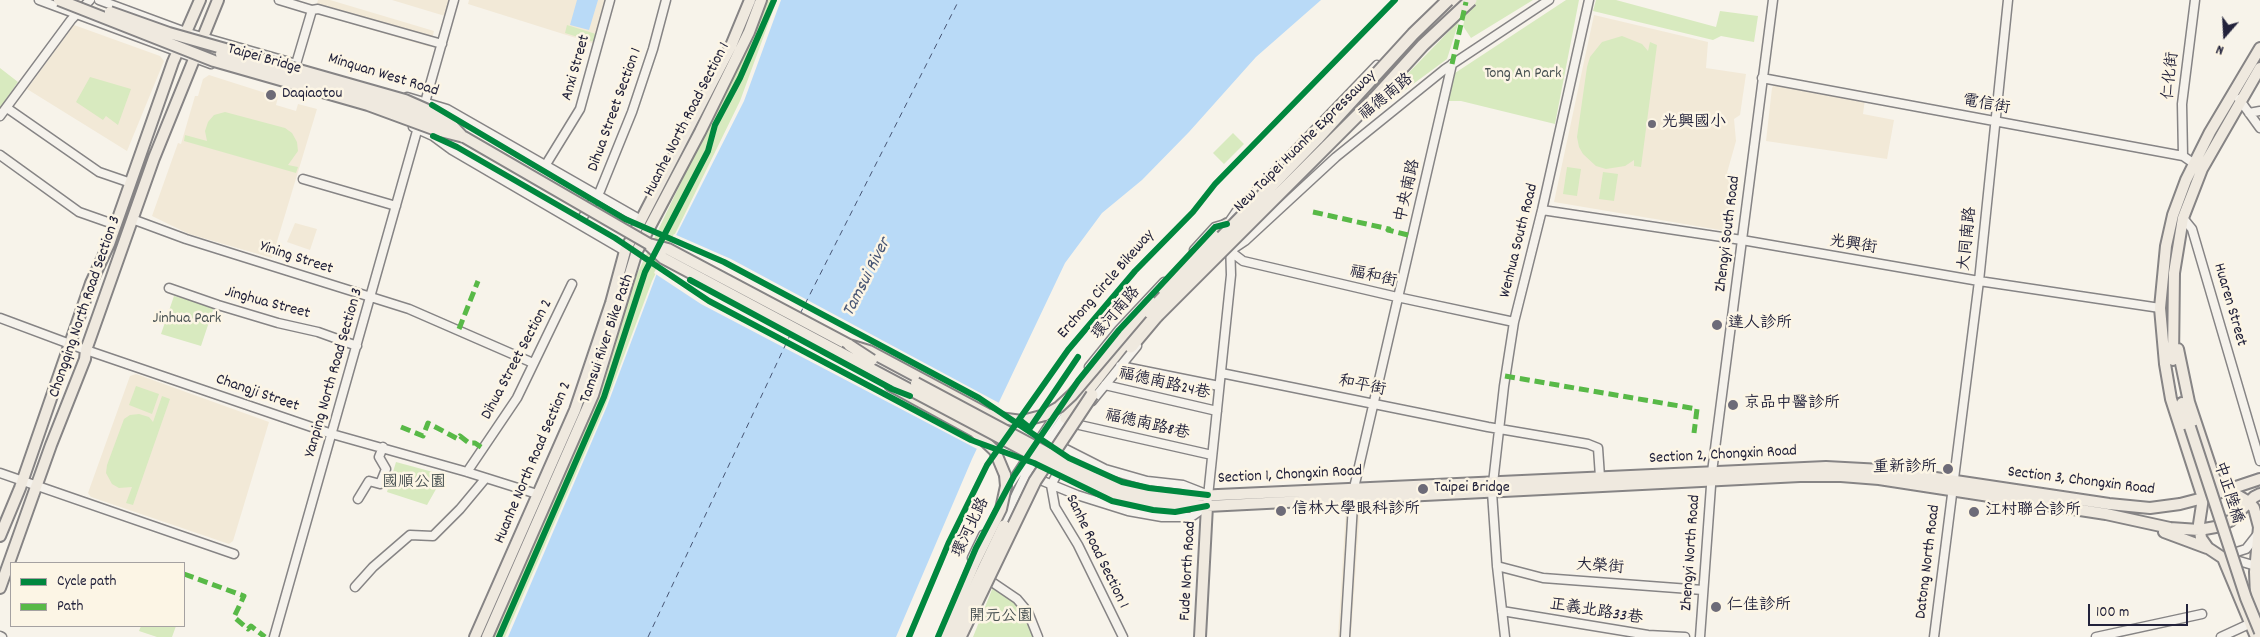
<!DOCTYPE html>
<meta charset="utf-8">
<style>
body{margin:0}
#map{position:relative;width:2260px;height:637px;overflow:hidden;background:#f7f3ea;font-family:Dekko,sans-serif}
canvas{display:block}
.legend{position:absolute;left:10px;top:562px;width:175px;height:65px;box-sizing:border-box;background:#fcf5e5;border:1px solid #a5a1a1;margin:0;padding:6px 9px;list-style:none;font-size:15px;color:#22223b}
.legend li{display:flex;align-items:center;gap:10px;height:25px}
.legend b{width:25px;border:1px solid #a5a1a1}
.north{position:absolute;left:2200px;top:10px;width:50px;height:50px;-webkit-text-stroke:4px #fcf5e5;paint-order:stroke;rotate:199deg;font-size:14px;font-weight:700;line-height:20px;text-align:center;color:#22223b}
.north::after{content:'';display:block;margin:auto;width:18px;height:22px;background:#22223b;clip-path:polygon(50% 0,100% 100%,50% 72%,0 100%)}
.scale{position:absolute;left:2088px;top:604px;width:100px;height:22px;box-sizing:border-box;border:2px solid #22223b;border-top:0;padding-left:6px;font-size:15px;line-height:18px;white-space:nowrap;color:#22223b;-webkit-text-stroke:4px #fcf5e5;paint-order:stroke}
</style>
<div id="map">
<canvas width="2260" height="637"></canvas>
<ul class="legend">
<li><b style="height:6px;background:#00873e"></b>Cycle path</li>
<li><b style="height:6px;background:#58b947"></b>Path</li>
</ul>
<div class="north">N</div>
<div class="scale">100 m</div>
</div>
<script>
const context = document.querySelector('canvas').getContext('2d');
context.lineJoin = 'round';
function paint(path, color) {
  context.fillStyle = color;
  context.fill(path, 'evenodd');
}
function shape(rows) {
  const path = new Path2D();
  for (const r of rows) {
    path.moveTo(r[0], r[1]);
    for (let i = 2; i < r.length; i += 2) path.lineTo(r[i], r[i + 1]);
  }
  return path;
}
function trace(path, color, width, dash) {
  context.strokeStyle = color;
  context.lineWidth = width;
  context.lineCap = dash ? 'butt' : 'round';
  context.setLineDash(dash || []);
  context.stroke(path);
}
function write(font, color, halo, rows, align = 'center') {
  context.font = font + ' Dekko,"LXGW WenKai TC",sans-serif';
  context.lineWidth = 5;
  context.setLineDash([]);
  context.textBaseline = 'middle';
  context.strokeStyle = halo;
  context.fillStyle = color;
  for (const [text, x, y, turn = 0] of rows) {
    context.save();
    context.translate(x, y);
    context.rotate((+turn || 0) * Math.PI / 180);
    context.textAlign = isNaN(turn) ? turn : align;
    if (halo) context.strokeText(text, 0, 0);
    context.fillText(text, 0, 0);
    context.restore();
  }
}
paint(shape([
 [318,0,330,0,434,31,430,47,314,13],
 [392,0,449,0,445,16],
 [469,0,605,0,595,44,468,4],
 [1594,15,1708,42,1706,68,1746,74,1740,115,1734,119,1736,141,1727,173,1735,175,1726,231,1554,202],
 [74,25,160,56,164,61,127,151,27,89],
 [209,75,278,97,276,105,296,111,298,104,317,109,272,258,189,234,152,216,178,143,181,144,195,96,198,96,203,79],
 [1775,83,1865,99,1863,114,1894,120,1887,159,1766,141,1772,88],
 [295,223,317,229,310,250,287,242],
 [136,374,269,422,233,541,229,544,91,497,88,493,130,376],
 [1360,507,1351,637,1338,637,1346,508]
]), '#f2e9d7');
paint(shape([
 [763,0,777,0,740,101,652,281,604,409,505,637,489,637,594,398,637,274,751,37],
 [1474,0,1533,0,1471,38,1463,26,1468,4],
 [1566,0,1579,0,1555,124,1461,101,1448,101,1451,84,1455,73],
 [1596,0,1616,0,1716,27,1720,11,1758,16,1754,42,1721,36,1713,40,1593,11],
 [1459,21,1447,59,1386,104,1384,98],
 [567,25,596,34,594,42,565,33],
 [1622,36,1642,44,1648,51,1650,42,1657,45,1641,167,1634,166,1634,160,1625,166,1606,169,1596,166,1583,154,1579,147,1577,137,1587,67,1590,57,1602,42],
 [0,68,18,82,0,108],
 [90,77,131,89,118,125,106,116,103,120,76,102],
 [225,112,285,128,292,133,297,142,298,151,288,165,298,167,296,173,184,141,185,135,207,141,205,131,208,122,214,115],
 [1233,133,1244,144,1224,164,1213,153],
 [1567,167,1581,169,1577,196,1563,194],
 [1603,172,1618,174,1614,201,1599,199],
 [174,296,214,307,201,346,161,334],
 [136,386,159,394,152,414,129,405],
 [162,396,170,399,133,505,126,503,132,487,119,488,112,484,106,473,107,465,124,419,130,415,139,414,149,417,153,422],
 [396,462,444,475,427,505,387,492],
 [993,587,1016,604,1026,617,1034,637,973,637],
 [141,626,176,626,172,637,157,637,139,631]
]), '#d8eabf');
paint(shape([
 [577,0,598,0,589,30,570,25],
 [781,0,1321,0,1256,57,1189,132,1142,180,1102,213,1065,263,972,459,896,637,508,637,607,406,657,273,744,101]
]), '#b9daf7');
paint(shape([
 [674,234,731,259,1001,404,979,450,701,304,654,273]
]), '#f7f3ea');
trace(shape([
 [800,314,959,0],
 [648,637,792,331]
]), '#485675', 1, [6, 5]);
const minor = shape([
 [39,0,211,64],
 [99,0,188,33,293,63],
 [279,0,312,10,318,9,442,44],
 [296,64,312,10],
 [1762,78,2183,156,2199,167],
 [407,97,447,109,641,220],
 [2239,99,2260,128],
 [7,108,99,172,131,183],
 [2249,113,2260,111],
 [0,116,71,20,90,0],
 [413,127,433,136,452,150,625,251],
 [0,155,79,212,116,225],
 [2183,156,2182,104,2195,0],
 [545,166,580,109,610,0],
 [303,179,396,206],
 [1542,210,1742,240,1979,281,2160,308],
 [2183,218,2192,229,2260,461],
 [132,219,186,239,409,309,533,363],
 [579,223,600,191,632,112,653,49,666,0],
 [1225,228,1236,212,1377,65],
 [1194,250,1215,227,1225,224],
 [1230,251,1245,241,1336,157,1445,69,1549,0],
 [1230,251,1243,261,1397,297,1514,322],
 [169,288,218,305,278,323,318,332,357,346],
 [0,318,86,350,332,434,467,472,537,494],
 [1120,366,1219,386],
 [1089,367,1119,330,1164,282],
 [1221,373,1488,427,1588,444,1598,448,1600,477],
 [1105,385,1217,411],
 [1092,401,1137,346],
 [1075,424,1212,455],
 [1044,438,1105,469,1147,481,1183,485,1206,494],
 [1069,452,1051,485,1055,507,1078,545,1123,637],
 [467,472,517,398,572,284],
 [0,473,234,554],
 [1033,477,1077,495,1128,511,1162,517,1191,517,1207,506,1231,275,1230,240],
 [1007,489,1061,407],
 [358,499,369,481,380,484,386,469,379,457,383,447],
 [1000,528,1026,474,1067,413],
 [2227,555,2246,549,2257,535],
 [972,558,983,535],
 [2229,558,2259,567],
 [1497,566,1543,578,1703,590],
 [989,580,1017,599,1028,612,1038,637],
 [355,587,373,567,410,535,433,536,460,509,485,479],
 [1502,611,1648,635,1685,637],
 [0,636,2,637],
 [274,637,454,0],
 [1345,637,1354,488,1452,64],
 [1505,637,1497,566,1492,492,1504,386,1514,322,1542,210,1589,0],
 [1700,637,1712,472,1773,0],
 [1934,637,1979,281,2008,0],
 [2096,637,2202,614],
 [2221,637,2260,619]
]);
const major = shape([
 [193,50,198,48,221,54],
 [1214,236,1227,224],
 [649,244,668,249,849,345,869,351,987,414,999,418,1022,421,1045,415],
 [649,245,663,258,839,352,844,357],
 [2178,349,2189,402,2214,477,2223,492],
 [2173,360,2174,273,2183,218,2202,169,2260,68],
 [890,385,974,431,995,451,1005,475],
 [2182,403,2190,427],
 [2224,492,2237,495,2249,502,2254,508,2259,527,2255,572,2256,596,2260,612],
 [1175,497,1826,467,1882,470,2109,504,2150,508,2180,504,2203,498,2260,479],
 [1175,505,1207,506,1800,476,1841,476,1879,479,2106,514,2170,528,2199,530,2221,526,2230,521,2254,497,2260,494],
 [2164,532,2207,548],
 [0,536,20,488,91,283,109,244,173,62,200,0],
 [0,588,51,445,85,359,86,350,154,158,218,0],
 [475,637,575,410,611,303,625,251,731,46,750,0],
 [487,637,593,395,637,251,700,132,749,32,761,0],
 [1200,637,1207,506],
 [2256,637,2223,558,2208,548,2201,538,2199,524,2203,498,2171,399,2165,364,2160,308,2166,246,2173,215,2186,180,2210,132,2260,48]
]);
const highway = shape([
 [1338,124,1444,12,1459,0],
 [1131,347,1157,316],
 [1066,418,1149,312]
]);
trace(minor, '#868485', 11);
trace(major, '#868485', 14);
trace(highway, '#868485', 15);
trace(minor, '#f5f2ec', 8);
trace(major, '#efe9df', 10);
trace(highway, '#efe9df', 11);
const majorBridge = shape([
 [59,0,214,61,368,105,436,130,464,137,649,244],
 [110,12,169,33,405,100,439,115,448,121,463,137],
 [221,54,403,108,452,131],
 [1163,289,1214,236],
 [849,345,872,360],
 [839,352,1095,488,1131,500,1175,505],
 [916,383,1092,477,1132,491,1175,497],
 [1045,415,1059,407,1072,395,1151,302],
 [2190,427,2246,598,2260,632],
 [943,637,974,564,1001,509,1006,486,1005,475]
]);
const highwayBridge = shape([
 [1149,312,1317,139,1413,34,1448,0],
 [1157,316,1373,100,1423,45,1471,0],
 [951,637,1004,526],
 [960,637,1035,481,1092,395]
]);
trace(majorBridge, '#868485', 14, []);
trace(highwayBridge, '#868485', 15, []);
trace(majorBridge, '#efe9df', 10);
trace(highwayBridge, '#efe9df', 11);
trace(shape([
 [1452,64,1466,2],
 [1313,212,1389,229,1388,230,1412,236],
 [459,329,478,281],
 [1505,376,1697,409,1694,433],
 [401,427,423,436,428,423,458,439,460,436,469,443,475,443,484,449],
 [184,574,244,596,234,617,248,629,251,626,265,637]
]), '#58b947', 5, [10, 5]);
trace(shape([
 [432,105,625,219,724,262,979,398,1069,458,1122,482,1149,488,1208,495],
 [433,136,457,147,615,238,709,301,971,440,1034,463,1112,501,1153,510,1175,512,1207,506],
 [690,280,892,389,910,396],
 [1020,420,1030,428,1078,357],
 [499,637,604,397,645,272,708,151,715,125,740,78,774,0],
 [909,637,949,542,987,465,1068,350,1135,271,1193,212,1215,184,1395,0],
 [938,637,976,548,998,506,1014,476,1078,381,1119,330,1215,227,1227,224]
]), '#00873e', 6);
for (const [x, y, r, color] of [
 [271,95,6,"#6d6b78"],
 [1652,124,5,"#6d6b78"],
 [1717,325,6,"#6d6b78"],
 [1733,405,6,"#6d6b78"],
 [1948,469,6,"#6d6b78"],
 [1423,489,6,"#6d6b78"],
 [1281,511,6,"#6d6b78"],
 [1974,512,6,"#6d6b78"],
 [1716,607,6,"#6d6b78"]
]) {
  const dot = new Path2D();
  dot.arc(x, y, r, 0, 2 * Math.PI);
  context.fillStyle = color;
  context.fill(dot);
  trace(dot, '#fcf5e5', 2);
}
write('16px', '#22223b', '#fcf5e5', [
 ["Taipei Bridge",264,60,16],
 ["Anxi Street",577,68,-74],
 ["Minquan West Road",383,76,17],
 ["仁化街",2172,76,-84],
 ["福德南路",1387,98,-39],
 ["電信街",1986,106,10],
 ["Dihua Street Section 1",616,110,-70],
 ["Huanhe North Road Section 1",688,120,-63],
 ["New Taipei Huanhe Expressaway",1306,142,-45],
 ["中央南路",1409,191,-77],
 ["Zhengyi South Road",1729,234,-83],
 ["大同南路",1969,239,-84],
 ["Wenhua South Road",1520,241,-76],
 ["光興街",1853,246,9],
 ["Yining Street",296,259,18],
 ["福和街",1373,278,13],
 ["Erchong Circle Bikeway",1107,285,-49],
 ["Jinghua Street",267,304,15],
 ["Huaren Street",2229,305,74],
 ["Chongqing North Road Section 3",86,307,-71],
 ["環河南路",1117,314,-49],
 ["Tamsui River Bike Path",608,339,-71],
 ["Dihua Street Section 2",518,360,-62],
 ["Yanping North Road Section 3",335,373,-74],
 ["福德南路24巷",1164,385,13],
 ["和平街",1362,387,12],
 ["Changji Street",257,394,19],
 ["福德南路8巷",1147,426,13],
 ["Section 2, Chongxin Road",1723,456,-3],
 ["Huanhe North Road Section 2",534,463,-67],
 ["Section 1, Chongxin Road",1290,476,-3],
 ["Section 3, Chongxin Road",2081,482,7],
 ["中正陸橋",2227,493,72],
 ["環河北路",972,528,-64],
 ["Sanhe Road Section 1",1096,552,64],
 ["Zhengyi North Road",1692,553,-86],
 ["Datong North Road",1929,562,-83],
 ["大榮街",1600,568,4],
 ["Fude North Road",1189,571,-87],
 ["正義北路33巷",1596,613,9]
]);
write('16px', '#495253', '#fcf5e5', [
 ["Tong An Park",1523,75],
 ["Jinhua Park",187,320],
 ["國順公園",414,484],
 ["開元公園",1001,618]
]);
write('16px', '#22223b', '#fcf5e5', [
 ["Daqiaotou",282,95],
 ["光興國小",1662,124],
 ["達人診所",1728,325],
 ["京品中醫診所",1744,405],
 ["重新診所",1937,469,"right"],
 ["Taipei Bridge",1434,489],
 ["信林大學眼科診所",1292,511],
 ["江村聯合診所",1985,512],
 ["仁佳診所",1727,607]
], 'left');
write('italic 18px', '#485675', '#fcf5e5', [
 ["Tamsui River",868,278,-63]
]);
</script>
